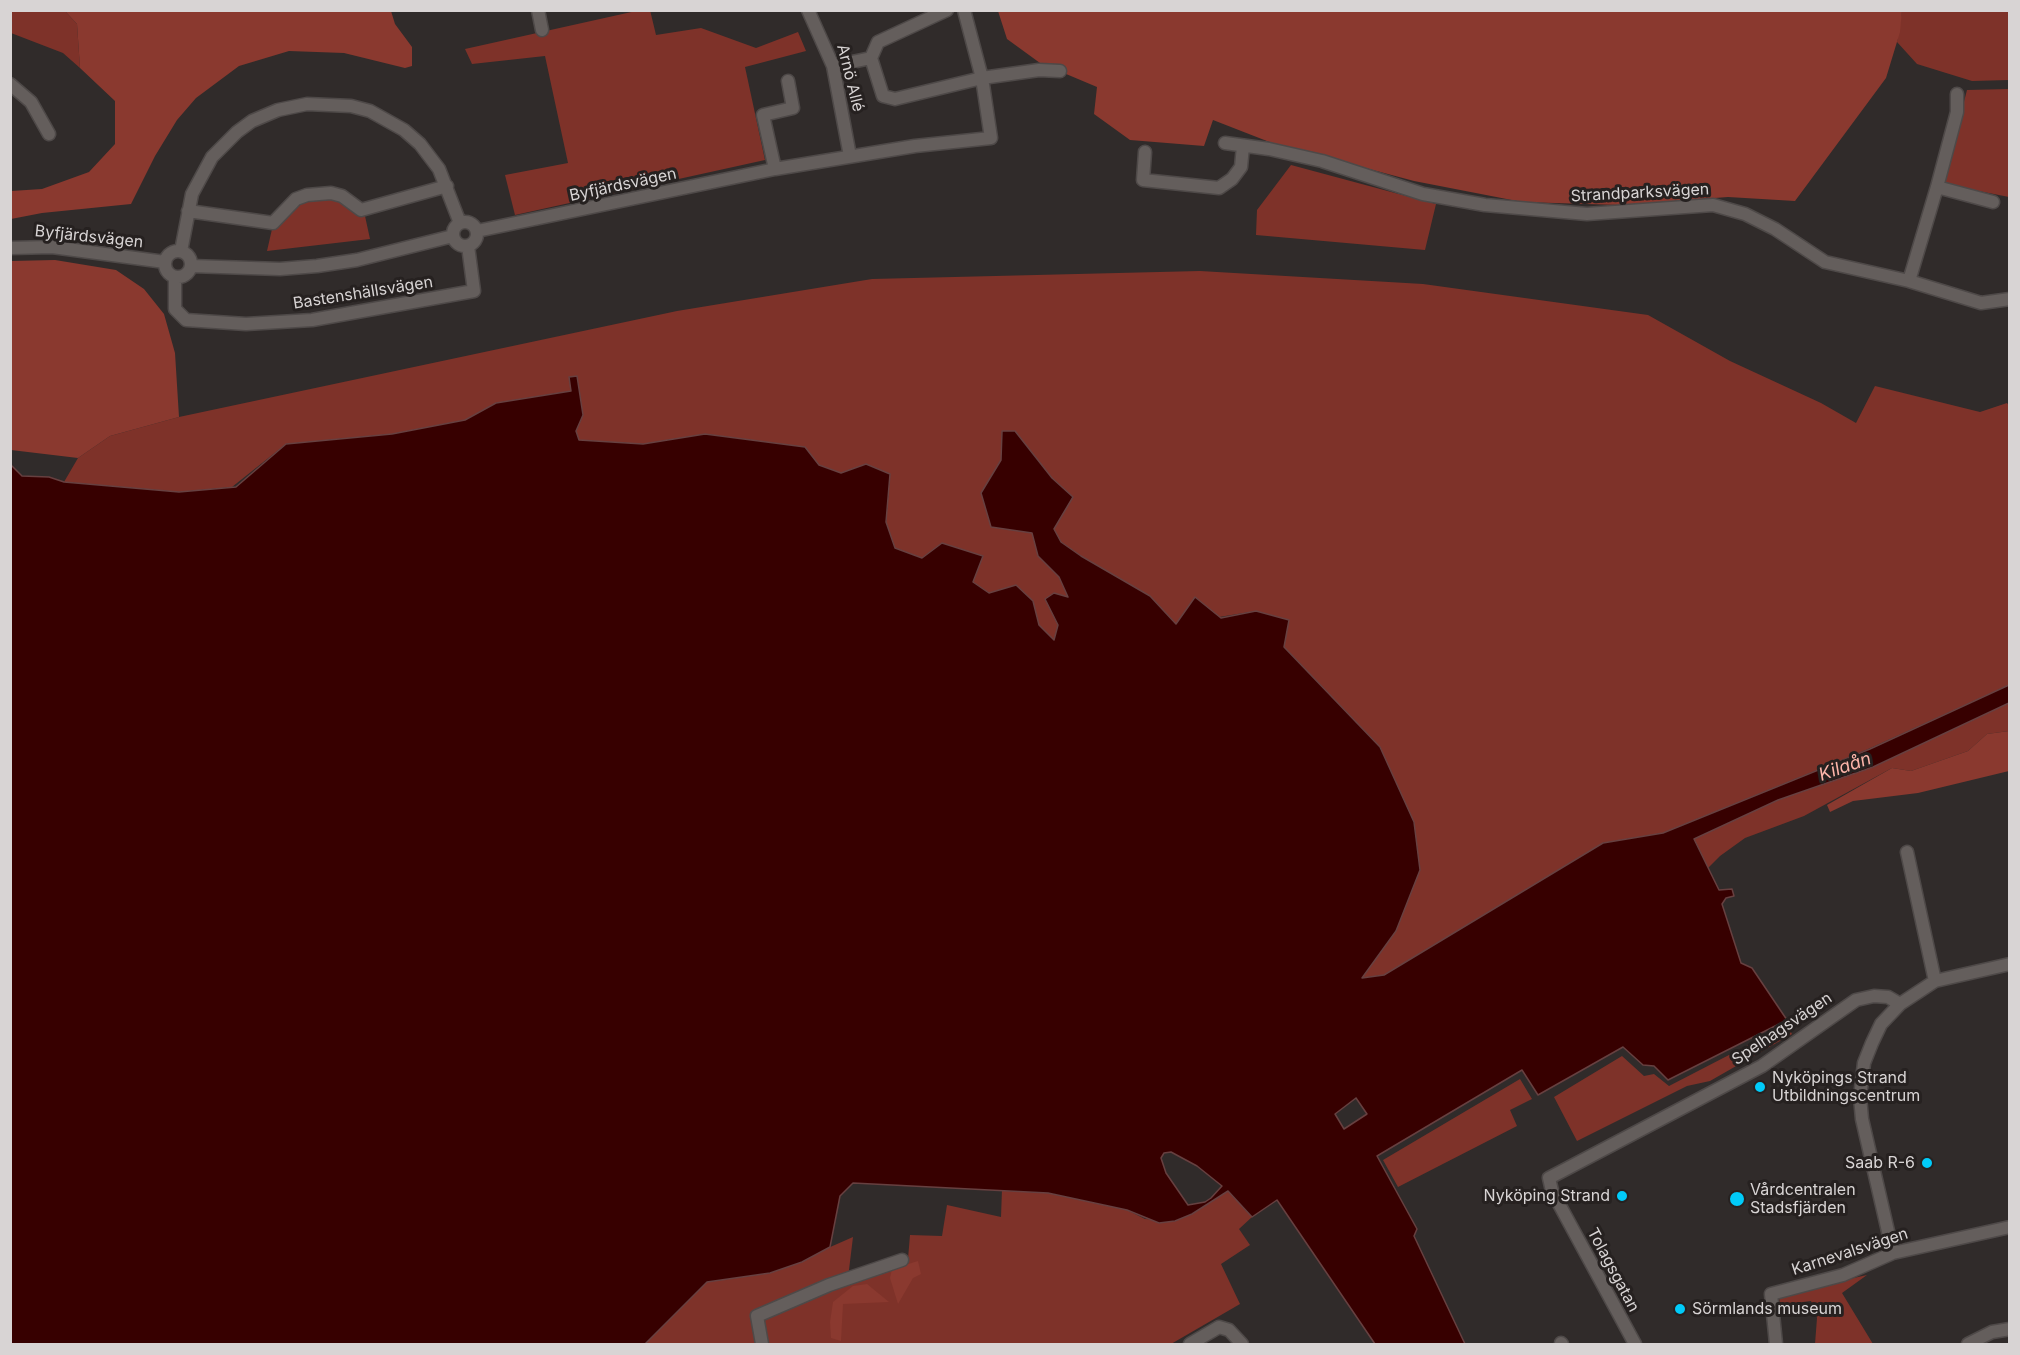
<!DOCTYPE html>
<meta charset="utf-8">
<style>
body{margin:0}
#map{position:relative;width:2020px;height:1355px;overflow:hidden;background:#302b2a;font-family:Inter,sans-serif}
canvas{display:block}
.frame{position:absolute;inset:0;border:12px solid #d8d4d4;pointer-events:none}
</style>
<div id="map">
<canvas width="2020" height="1355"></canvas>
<div class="frame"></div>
</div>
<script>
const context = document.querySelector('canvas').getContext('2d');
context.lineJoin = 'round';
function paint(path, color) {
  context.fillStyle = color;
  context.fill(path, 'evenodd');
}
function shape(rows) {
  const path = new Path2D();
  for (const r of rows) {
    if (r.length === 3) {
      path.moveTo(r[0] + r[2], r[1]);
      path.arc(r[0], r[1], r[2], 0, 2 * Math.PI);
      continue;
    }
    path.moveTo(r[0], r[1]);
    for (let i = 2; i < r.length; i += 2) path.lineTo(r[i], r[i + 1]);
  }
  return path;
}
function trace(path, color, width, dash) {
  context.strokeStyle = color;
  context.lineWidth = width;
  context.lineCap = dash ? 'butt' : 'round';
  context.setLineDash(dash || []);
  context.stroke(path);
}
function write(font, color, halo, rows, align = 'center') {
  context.font = font + ' Inter,sans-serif';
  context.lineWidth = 6;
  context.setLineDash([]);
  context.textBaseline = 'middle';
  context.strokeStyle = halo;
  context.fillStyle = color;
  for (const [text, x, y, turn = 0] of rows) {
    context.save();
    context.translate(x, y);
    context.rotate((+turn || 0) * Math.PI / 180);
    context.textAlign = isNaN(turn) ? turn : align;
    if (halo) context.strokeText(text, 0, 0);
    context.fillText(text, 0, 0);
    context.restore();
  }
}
paint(shape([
 [650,10,656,35,701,28,756,48,798,32,806,51,745,67,765,160,515,215,505,175,568,163,545,56,472,64,465,49,636,11],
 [10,11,65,11,77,24,80,68,63,53,11,33],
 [1902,11,2009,11,2009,80,1972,81,1917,64,1897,42],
 [2009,89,2009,197,1943,184,1967,90],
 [1291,165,1436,204,1425,250,1256,235,1257,210],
 [318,196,339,201,365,216,370,239,267,251,272,229,280,225,305,200],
 [1200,271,1423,284,1648,315,1730,361,1821,403,1856,423,1875,386,1980,412,2007,403,2010,407,2009,685,1866,750,1663,833,1603,843,1384,975,1361,978,1396,931,1380,747,1284,647,1256,611,1176,624,1150,596,1081,556,1061,542,1054,529,1073,497,1052,478,1015,431,1002,431,1001,460,981,493,1032,533,1039,556,1059,577,1069,598,1045,599,1058,625,1054,640,1039,625,1033,601,989,593,973,582,982,556,922,558,895,548,886,522,890,474,866,464,841,473,819,465,804,447,705,434,643,444,578,440,576,431,583,415,571,391,496,403,465,420,392,434,286,444,232,487,179,492,64,482,78,458,110,436,179,417,677,311,872,279],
 [2009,703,2009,731,1987,734,1968,751,1911,771,1892,768,1804,816,1745,838,1720,856,1708,868,1694,839,1778,800,1873,767],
 [1787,1025,1792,1034,1710,1081,1687,1086,1577,1141,1554,1097,1622,1056,1644,1076,1654,1074,1669,1086],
 [1520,1079,1532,1099,1510,1110,1517,1126,1398,1187,1383,1160],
 [1002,1189,1049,1193,1127,1210,1145,1219,1175,1221,1192,1214,1228,1191,1252,1217,1239,1229,1250,1245,1221,1264,1240,1304,1171,1344,645,1344,703,1278,828,1248,853,1237,848,1278,908,1259,910,1235,942,1236,947,1205,1001,1217],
 [1867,1275,1842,1293,1873,1344,1815,1344,1817,1318,1811,1301,1780,1305,1779,1295]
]), '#7e3229');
paint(shape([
 [65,11,391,11,395,24,412,47,412,66,405,68,344,53,289,51,239,66,196,98,177,120,155,156,131,204,42,213,11,219,11,191,42,189,89,172,115,144,115,101,80,68,77,24],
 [998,11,1902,11,1900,32,1886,78,1795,201,1728,197,1620,205,1522,202,1414,181,1272,143,1213,120,1204,146,1130,140,1094,114,1097,87,1040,63,1007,39],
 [55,260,116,270,144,289,164,314,175,353,179,417,110,436,78,458,11,450,11,261],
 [2009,731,2009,771,1918,793,1853,801,1830,812,1827,805,1892,768,1911,771,1968,751,1987,734],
 [918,1261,921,1274,913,1278,898,1304,890,1278,892,1269],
 [867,1284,889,1302,843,1304,841,1341,831,1338,830,1322,833,1302,853,1286]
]), '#8a392f');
const water = shape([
 [577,376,583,415,576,431,579,440,643,444,705,434,805,447,819,465,841,473,866,464,890,474,886,522,895,548,922,558,942,543,983,556,973,582,989,593,1016,585,1033,601,1039,625,1054,640,1058,625,1045,599,1054,593,1068,597,1059,577,1038,556,1032,533,991,527,981,493,1001,460,1002,431,1015,431,1052,478,1073,497,1054,529,1061,542,1081,556,1150,596,1176,624,1195,597,1221,618,1256,611,1289,620,1284,647,1380,747,1414,822,1420,870,1396,931,1362,978,1384,975,1603,843,1663,833,1870,749,2009,685,2009,703,1873,767,1778,800,1694,839,1719,890,1732,889,1734,896,1726,898,1722,904,1741,963,1752,968,1787,1020,1668,1080,1654,1066,1643,1065,1623,1047,1538,1095,1522,1070,1377,1156,1417,1229,1414,1236,1465,1344,1375,1344,1277,1200,1252,1217,1228,1191,1192,1214,1175,1221,1159,1223,1127,1210,1048,1193,853,1183,840,1196,830,1247,802,1262,770,1273,707,1282,645,1344,11,1344,11,465,22,476,49,477,64,482,179,492,236,487,286,444,392,434,465,420,496,403,571,391,569,377,577,376],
 [1356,1098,1367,1114,1344,1129,1335,1114,1356,1098],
 [1171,1152,1197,1166,1222,1186,1211,1198,1205,1202,1188,1205,1166,1173,1161,1158,1164,1153,1171,1152]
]);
paint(water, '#370000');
trace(water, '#674040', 1.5);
trace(shape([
 [10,23,11,23]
]), '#674040', 3);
const minor = shape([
 [538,10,542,30],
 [808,10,833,66,850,156],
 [947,10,878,42,871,58,883,96,895,99,982,78,1039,70,1060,71],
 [833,66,871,58],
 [10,84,31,102,49,134],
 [1225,143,1269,149,1322,161,1423,194,1485,205,1587,214,1713,205,1745,214,1775,229,1825,262,1909,281,1981,303,2010,299],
 [1145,152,1143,180,1219,188,1232,179,1241,167,1243,146],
 [775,169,763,115,793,108,788,81],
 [1937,187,1993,202],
 [188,211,273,223,296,199,307,195,331,193,342,196,361,210,447,186],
 [465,234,12],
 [477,231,775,169,915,146,991,138,982,78,964,10],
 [10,248,52,247,165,262],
 [178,264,13],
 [181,251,192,194,212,157,237,132,252,121,278,110,307,104,351,106,370,111,404,130,420,144,439,169,460,223],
 [191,266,280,269,317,266,357,260,453,236],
 [175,277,175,309,186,320,246,324,312,320,474,291,468,246],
 [1909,281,1937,187,1957,112,1957,94],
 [1907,852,1935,981],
 [1893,1253,1862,1119,1860,1097,1864,1063,1872,1043,1881,1024,1900,1004],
 [1561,1343,1562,1344],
 [762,1344,757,1316,829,1285,902,1260],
 [1190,1344,1219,1327,1229,1330,1242,1344],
 [1635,1344,1552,1191,1549,1178,1762,1066,1856,1000,1874,996,1888,997,1900,1004,1935,981,2010,964],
 [1776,1344,1771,1294,1843,1275,1893,1253,2010,1227],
 [1968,1344,1992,1332,2010,1329]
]);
trace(minor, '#4e4948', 15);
trace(minor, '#645e5c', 12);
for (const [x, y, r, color] of [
 [1760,1087,6,"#01cbf9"],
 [1927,1163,6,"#01cbf9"],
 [1622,1196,6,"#01cbf9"],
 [1737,1199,8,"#01cbf9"],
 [1680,1309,6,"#01cbf9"]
]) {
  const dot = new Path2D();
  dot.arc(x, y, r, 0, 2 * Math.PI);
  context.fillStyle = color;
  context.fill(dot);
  trace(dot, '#262120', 2);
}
write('16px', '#d8d4d4', '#262120', [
 ["Arnö Allé",850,78,76],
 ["Byfjärdsvägen",623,185,-12],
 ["Strandparksvägen",1640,193,-3],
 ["Byfjärdsvägen",89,237,6],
 ["Bastenshällsvägen",363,293,-9],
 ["Spelhagsvägen",1782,1029,-34],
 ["Karnevalsvägen",1850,1252,-18],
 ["Tolagsgatan",1613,1270,62]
]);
write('16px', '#d8d4d4', '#262120', [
 ["Nyköpings Strand",1772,1078],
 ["Utbildningscentrum",1772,1096],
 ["Saab R-6",1915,1163,"right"],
 ["Vårdcentralen",1750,1190],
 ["Stadsfjärden",1750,1208],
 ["Nyköping Strand",1610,1196,"right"],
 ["Sörmlands museum",1692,1309]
], 'left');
write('italic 18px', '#fdb5aa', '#262120', [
 ["Kilaån",1845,767,-19]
]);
</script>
